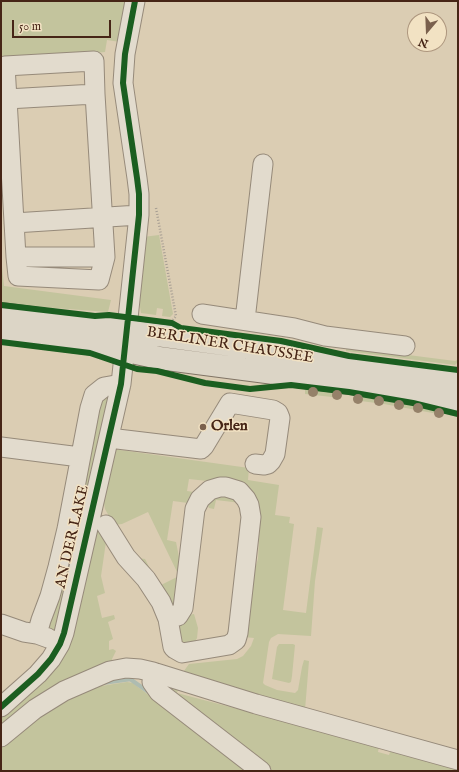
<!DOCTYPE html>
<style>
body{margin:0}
#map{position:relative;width:459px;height:772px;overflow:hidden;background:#dbcdb3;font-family:"IM FELL English",serif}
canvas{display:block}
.frame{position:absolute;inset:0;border:2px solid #462516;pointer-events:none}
.north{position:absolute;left:407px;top:12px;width:40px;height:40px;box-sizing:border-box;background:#f2e2c3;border:1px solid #ad967e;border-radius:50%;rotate:199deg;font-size:11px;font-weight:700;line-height:16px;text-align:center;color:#462516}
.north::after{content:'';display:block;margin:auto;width:14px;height:18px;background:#7a604d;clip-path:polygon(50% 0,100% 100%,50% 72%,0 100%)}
.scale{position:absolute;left:12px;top:20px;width:99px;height:18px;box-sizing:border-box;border:2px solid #462516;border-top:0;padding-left:5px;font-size:12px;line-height:14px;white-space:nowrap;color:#462516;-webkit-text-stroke:3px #f2e2c3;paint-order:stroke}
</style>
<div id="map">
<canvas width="459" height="772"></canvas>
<div class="frame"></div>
<div class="north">N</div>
<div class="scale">50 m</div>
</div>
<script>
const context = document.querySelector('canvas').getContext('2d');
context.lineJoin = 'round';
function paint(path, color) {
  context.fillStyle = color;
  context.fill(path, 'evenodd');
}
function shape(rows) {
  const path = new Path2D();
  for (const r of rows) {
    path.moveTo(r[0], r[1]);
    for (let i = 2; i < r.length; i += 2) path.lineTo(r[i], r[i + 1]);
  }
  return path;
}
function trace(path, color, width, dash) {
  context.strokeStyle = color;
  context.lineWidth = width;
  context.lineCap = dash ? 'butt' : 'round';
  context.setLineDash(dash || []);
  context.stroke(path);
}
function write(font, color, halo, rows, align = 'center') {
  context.font = font + ' "IM FELL English",serif';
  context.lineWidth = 3;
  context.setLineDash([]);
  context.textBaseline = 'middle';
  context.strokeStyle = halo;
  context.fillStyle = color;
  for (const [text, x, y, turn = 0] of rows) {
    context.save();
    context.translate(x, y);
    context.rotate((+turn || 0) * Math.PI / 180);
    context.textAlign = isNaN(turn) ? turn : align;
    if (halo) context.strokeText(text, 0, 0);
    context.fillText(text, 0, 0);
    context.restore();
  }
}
paint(shape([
 [1,1,129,1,120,42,107,40,105,52,1,61],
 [159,235,173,314,170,317,162,316,163,309,157,308,156,315,141,313,138,295,143,237],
 [1,257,4,286,111,300,108,312,1,304],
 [346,347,455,361,457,360,457,363,455,365,346,351],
 [305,390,341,393,341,398,305,394],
 [112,395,91,484,54,633,46,630,99,398],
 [354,396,405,404,444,413,438,414,384,404,353,400],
 [113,449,249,468,248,480,279,485,275,515,290,517,289,523,294,524,283,610,306,613,317,527,323,528,315,581,311,636,278,634,271,638,269,642,263,683,265,685,277,690,295,693,298,690,302,667,304,660,309,661,305,710,458,750,458,755,181,675,189,664,237,659,243,656,251,646,254,638,244,637,251,580,258,559,260,518,226,483,189,479,187,491,194,492,188,503,173,501,167,540,176,542,182,572,174,605,171,606,138,558,145,559,159,586,179,576,148,512,122,524,114,525,105,509,103,498],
 [222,492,234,494,241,499,246,507,246,516,240,515,241,503,216,500,214,509,209,508,208,506,203,508,210,497],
 [98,529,106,542,101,576,105,593,97,596,102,618,114,615,115,619,108,622,113,639,109,641,109,650,113,649,116,651,112,659,113,665,1,731,1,713,37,682,93,531],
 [194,614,198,628,197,638,195,642,185,647,176,634,181,623,185,616],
 [279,644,293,644,295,645,292,676,291,682,289,683,272,679,277,647],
 [163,677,180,684,177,693,379,746,378,752,389,755,391,749,458,769,458,771,267,771,169,697],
 [127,682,133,683,138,687,250,771,1,771,1,748,40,717,60,704,79,694,101,686]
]), '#c3c49d');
trace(shape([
 [130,679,150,693],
 [103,683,132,679]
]), '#aebcb1', 4);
const minor = shape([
 [7,99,95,94,105,257,99,280,18,276,16,257,7,99,5,66,94,61,95,94],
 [14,223,139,215],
 [16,257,105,257],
 [202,314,294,328,325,336,405,346],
 [245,320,263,164],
 [109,438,201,449,204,446,230,403,273,410,278,413,280,418,275,454,271,461,268,464,264,465,255,464],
 [1,447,80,457],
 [106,525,126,557,146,579,161,602,168,619,173,647,175,649,182,653,229,645,236,640,238,633,251,517,249,505,246,499,239,491,226,487,220,487,210,490,200,499,195,509,183,608,178,616,168,619],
 [1,624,24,632,37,634,48,638],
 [37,634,41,620,50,596,58,567,67,529,90,408,94,395,104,387,121,384],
 [153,672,152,682,159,692,261,771],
 [1,707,38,674,51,659,60,644,64,633,121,384,139,215,139,194,137,178,123,83,125,54,135,1],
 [1,737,35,709,64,691,110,671,126,668,140,669,153,672,256,704,458,760]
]);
const major = shape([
 [1,314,246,347,382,372,458,381],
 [1,332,95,344,159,358,374,386,458,402]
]);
trace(minor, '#968a7a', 21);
trace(major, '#807465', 24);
trace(shape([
 [156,208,176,316,173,320]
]), '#a79e93', 2.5, [1, 2]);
trace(minor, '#e2dbcd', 19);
trace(major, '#dcd5c6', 22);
trace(shape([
 [1,305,95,316,109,315,172,323,181,328,281,341,349,356,458,370],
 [1,342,90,353,137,369,157,371,205,383,250,389,291,385,299,386,349,392,413,403,458,414],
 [1,707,38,674,51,659,60,644,64,633,121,384,139,215,139,194,137,178,123,83,125,54,135,1]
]), '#1b5e20', 6);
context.fillStyle = '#958169';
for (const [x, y] of [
 [313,392],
 [337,395],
 [358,399],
 [379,401],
 [399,405],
 [418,408],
 [439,413]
]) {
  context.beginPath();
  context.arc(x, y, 5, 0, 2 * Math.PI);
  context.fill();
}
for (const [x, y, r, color] of [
 [203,427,4,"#7a604d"]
]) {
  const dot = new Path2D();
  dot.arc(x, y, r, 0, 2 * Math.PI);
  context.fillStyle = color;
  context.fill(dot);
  trace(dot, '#f2e2c3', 1.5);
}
write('15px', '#462516', '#f2e2c3', [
 ["BERLINER CHAUSSEE",230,346,9],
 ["AN DER LAKE",73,537,-77]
]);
write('bold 15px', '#462516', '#f2e2c3', [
 ["Orlen",211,427]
], 'left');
</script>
